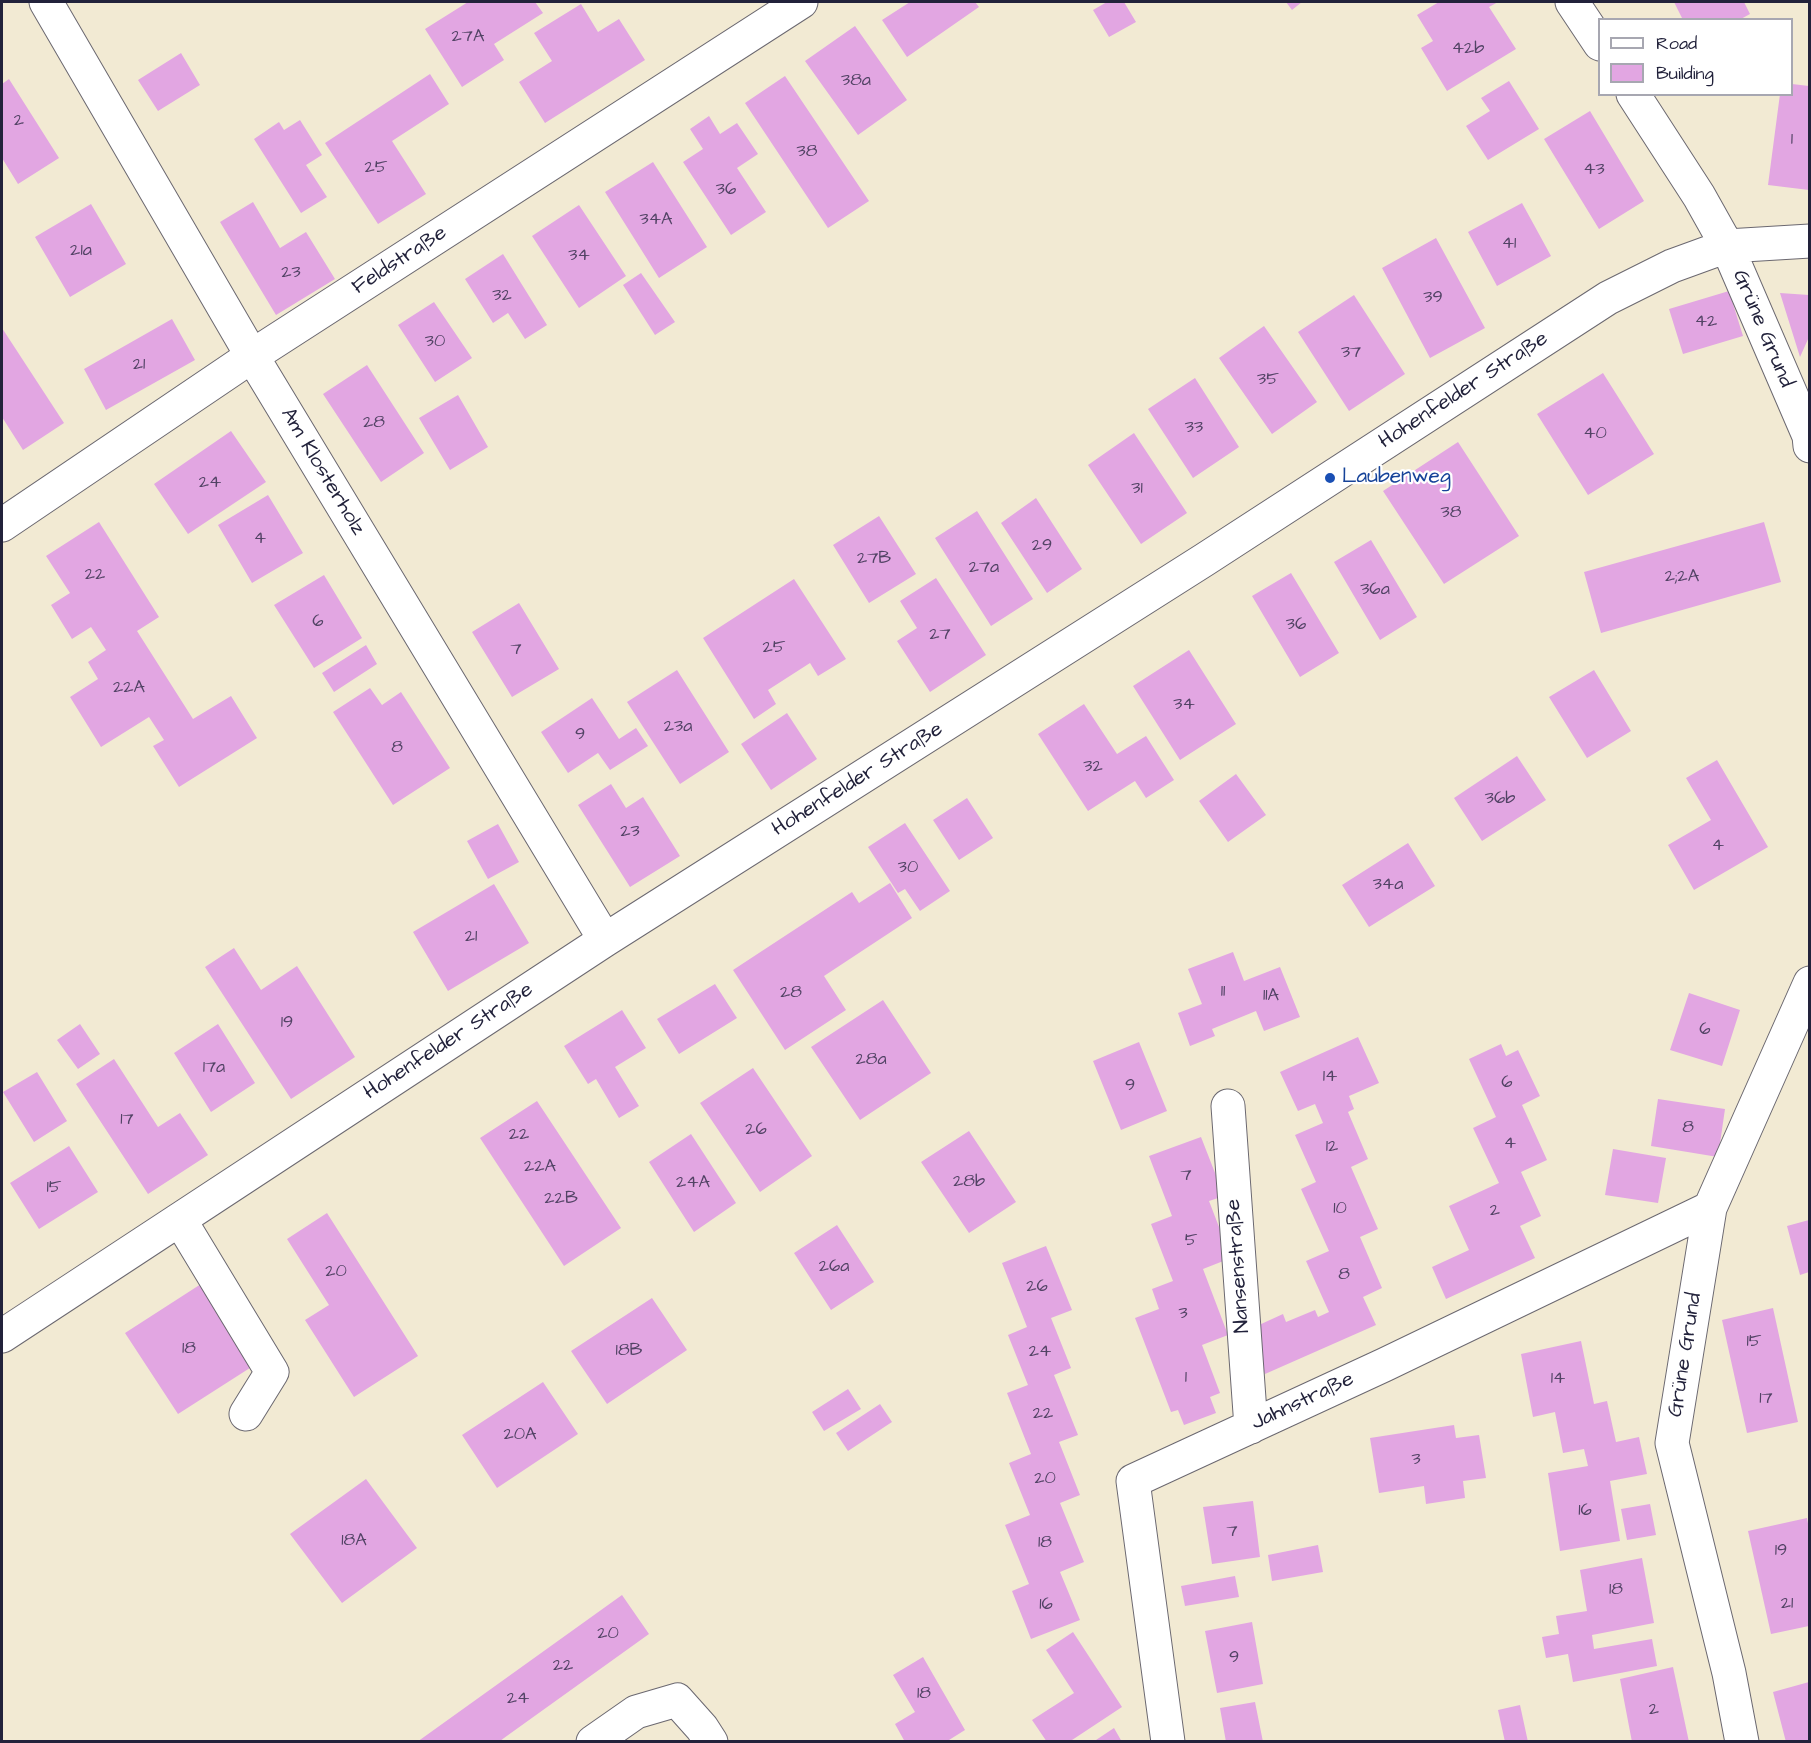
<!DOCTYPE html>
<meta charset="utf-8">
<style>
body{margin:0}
#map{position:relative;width:1811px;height:1743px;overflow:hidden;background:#f2ead3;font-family:"Architects Daughter",sans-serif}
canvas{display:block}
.frame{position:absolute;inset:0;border:3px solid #22223b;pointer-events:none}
.legend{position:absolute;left:1598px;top:18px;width:195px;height:78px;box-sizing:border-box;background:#fff;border:2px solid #a7a7b1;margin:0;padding:8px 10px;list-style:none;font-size:18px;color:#22223b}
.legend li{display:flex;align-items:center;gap:12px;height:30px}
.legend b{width:30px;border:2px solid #a7a7b1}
</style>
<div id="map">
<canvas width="1811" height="1743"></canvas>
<div class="frame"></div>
<ul class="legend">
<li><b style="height:8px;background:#fff"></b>Road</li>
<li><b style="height:16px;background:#e2a6e2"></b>Building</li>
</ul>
</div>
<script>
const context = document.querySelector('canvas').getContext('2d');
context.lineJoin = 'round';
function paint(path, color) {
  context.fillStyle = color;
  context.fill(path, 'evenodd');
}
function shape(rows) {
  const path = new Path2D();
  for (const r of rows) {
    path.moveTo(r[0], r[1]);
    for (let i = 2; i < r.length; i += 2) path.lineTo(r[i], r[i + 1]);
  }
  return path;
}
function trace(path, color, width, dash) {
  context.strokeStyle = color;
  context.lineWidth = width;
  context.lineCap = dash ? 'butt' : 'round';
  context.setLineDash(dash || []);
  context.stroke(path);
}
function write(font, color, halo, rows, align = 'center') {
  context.font = font + ' "Architects Daughter",sans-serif';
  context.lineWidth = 4.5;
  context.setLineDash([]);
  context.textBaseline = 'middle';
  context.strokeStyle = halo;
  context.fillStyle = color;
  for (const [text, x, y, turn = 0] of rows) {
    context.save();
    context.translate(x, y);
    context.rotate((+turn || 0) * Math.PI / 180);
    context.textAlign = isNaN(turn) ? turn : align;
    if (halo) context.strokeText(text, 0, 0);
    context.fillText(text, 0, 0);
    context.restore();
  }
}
paint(shape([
 [468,2,535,2,543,13,494,44,504,60,462,87,425,29],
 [910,2,975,2,979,7,907,57,882,20],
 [1107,2,1124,2,1136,22,1109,37,1093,10],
 [1286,2,1302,2,1292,10],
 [1439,2,1498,2,1489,7,1516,49,1447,91,1421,48,1433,41,1417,15],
 [1674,2,1744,2,1750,14,1739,20,1683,20],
 [581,4,598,32,619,19,645,60,545,123,519,82,552,61,534,33],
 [855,26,907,100,858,135,805,61],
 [181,53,200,85,158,111,138,80],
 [430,74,449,104,392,141,426,194,378,224,325,143],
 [785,76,869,201,828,228,745,103],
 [9,79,59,158,18,184,2,158,2,84],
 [1509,81,1539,129,1488,160,1466,126,1490,111,1481,98],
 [1792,84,1809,86,1809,190,1768,185,1780,94,1792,94],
 [1590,111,1644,201,1599,229,1544,139],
 [709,116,720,134,737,123,758,154,737,168,766,212,731,235,683,162,703,149,690,129],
 [300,120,322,155,306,165,327,197,301,213,254,139,279,122,284,130],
 [653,162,707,247,659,278,605,192],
 [253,202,280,248,306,232,335,279,276,315,220,222],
 [1522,203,1551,256,1497,286,1468,232],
 [91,204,126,264,70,297,35,237],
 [579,205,626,276,579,308,532,236],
 [1436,238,1485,328,1430,358,1382,268],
 [503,254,547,325,525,339,508,313,493,323,465,279],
 [641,273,675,322,655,335,623,285],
 [1729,291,1743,336,1683,354,1669,309],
 [1780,293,1809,295,1809,337,1800,357],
 [1354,295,1405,374,1349,411,1298,332],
 [434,302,472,358,435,382,398,325],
 [172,319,195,360,106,410,84,369],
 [1264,326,1317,402,1272,434,1219,358],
 [2,328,64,423,23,450,2,417],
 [367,365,424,453,381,482,323,394],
 [1603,373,1654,454,1588,495,1537,414],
 [1195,378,1239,447,1193,478,1148,409],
 [458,395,488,447,450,470,419,418],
 [231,431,266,482,188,534,154,484],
 [1134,433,1187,513,1141,544,1088,465],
 [1458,442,1519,536,1444,584,1383,491],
 [268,495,303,553,252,583,218,525],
 [1036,498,1082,569,1047,593,1001,523],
 [977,511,1033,599,991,626,935,538],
 [879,516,916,574,869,603,833,545],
 [99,522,159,617,137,631,193,719,231,696,257,738,179,787,153,746,164,740,149,717,101,747,70,697,98,679,88,662,106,650,91,627,72,639,51,605,70,593,46,556],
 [1764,522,1781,582,1601,633,1584,572],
 [1371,540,1417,617,1380,640,1334,562],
 [1291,573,1339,653,1300,677,1252,596],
 [324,575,362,638,314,668,274,605],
 [936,578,986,655,930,692,897,641,917,628,900,601],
 [794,579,846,659,818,676,810,663,768,690,776,704,754,719,703,638],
 [519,603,559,669,512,697,472,632],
 [366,645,377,664,334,692,322,673],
 [1189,650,1236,724,1180,760,1133,686],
 [677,670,729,752,680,784,627,702],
 [1594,670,1631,731,1587,758,1549,697],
 [370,688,382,705,401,692,450,768,393,805,333,712],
 [592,698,619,739,636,728,648,746,610,770,598,753,568,773,541,732],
 [1084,704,1117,754,1146,736,1174,780,1146,798,1135,781,1088,811,1038,734],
 [787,713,817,759,771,790,741,744],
 [1517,756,1546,800,1482,841,1454,798],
 [1717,760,1768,847,1694,890,1668,845,1711,820,1686,778],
 [1236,774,1266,815,1228,842,1199,801],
 [611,784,626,808,643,797,680,856,630,887,578,805],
 [967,798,993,838,959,860,933,820],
 [905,823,950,891,920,911,905,889,898,893,868,847],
 [498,824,519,862,488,879,467,841],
 [1408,843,1435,886,1369,927,1342,885],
 [890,883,912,918,824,976,846,1010,785,1050,733,970,852,892,859,903],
 [494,884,529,943,448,991,413,932],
 [234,948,261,990,297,966,355,1057,291,1099,205,967],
 [1233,952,1244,981,1280,967,1300,1017,1264,1031,1256,1011,1212,1029,1215,1036,1190,1046,1178,1013,1202,1004,1188,969],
 [715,984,737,1018,679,1054,657,1019],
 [1689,993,1740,1010,1722,1066,1670,1050],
 [883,1000,931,1073,860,1120,811,1047],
 [622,1010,646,1048,615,1067,639,1106,619,1118,596,1079,588,1084,564,1046],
 [80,1024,100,1054,78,1069,57,1040],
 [218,1024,255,1083,211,1112,174,1053],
 [1358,1037,1379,1083,1349,1096,1354,1109,1348,1112,1368,1159,1351,1167,1378,1229,1360,1237,1382,1288,1363,1297,1376,1325,1265,1374,1259,1358,1259,1325,1283,1314,1286,1322,1315,1310,1318,1317,1329,1312,1306,1261,1329,1251,1301,1189,1316,1182,1295,1135,1323,1123,1315,1104,1298,1111,1280,1072],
 [1139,1042,1167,1111,1121,1130,1093,1061],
 [1501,1044,1506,1056,1518,1050,1540,1096,1522,1105,1547,1160,1521,1172,1541,1216,1520,1226,1535,1258,1446,1299,1432,1267,1469,1250,1449,1206,1499,1183,1473,1128,1496,1117,1469,1059],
 [114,1059,158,1127,180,1113,208,1155,148,1194,76,1084],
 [753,1068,812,1156,760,1192,700,1103],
 [37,1072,67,1121,34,1142,3,1092],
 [1658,1099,1725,1109,1718,1157,1651,1146],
 [537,1101,621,1228,564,1266,480,1138],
 [969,1131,1016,1202,969,1233,921,1162],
 [691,1134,736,1203,694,1232,649,1162],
 [1201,1137,1224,1196,1209,1201,1231,1258,1203,1269,1228,1335,1202,1345,1220,1393,1210,1397,1216,1413,1184,1425,1178,1410,1171,1412,1135,1318,1159,1309,1152,1289,1173,1281,1151,1224,1172,1216,1149,1156],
 [69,1146,98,1192,39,1229,10,1183],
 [1613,1149,1666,1158,1658,1203,1605,1195],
 [327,1213,418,1356,354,1397,305,1320,329,1305,287,1239],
 [1809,1220,1809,1272,1800,1275,1787,1226],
 [837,1225,874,1282,831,1310,794,1253],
 [1046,1246,1072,1310,1051,1318,1071,1368,1054,1375,1078,1435,1059,1442,1080,1495,1060,1503,1084,1562,1060,1572,1080,1620,1031,1639,1012,1591,1029,1584,1005,1525,1030,1515,1009,1463,1031,1454,1007,1393,1028,1385,1008,1335,1027,1327,1002,1263],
 [201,1284,253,1366,178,1414,125,1333],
 [652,1298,687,1350,607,1404,571,1351],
 [1773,1308,1798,1422,1747,1433,1722,1320],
 [1581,1341,1594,1404,1607,1401,1616,1442,1639,1437,1647,1474,1610,1481,1620,1541,1560,1551,1548,1473,1588,1466,1584,1449,1563,1453,1555,1412,1533,1417,1521,1354],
 [543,1382,578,1434,497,1488,462,1435],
 [848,1389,861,1409,824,1431,812,1412],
 [880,1404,892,1422,848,1451,836,1433],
 [1454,1425,1456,1438,1479,1435,1486,1478,1463,1481,1465,1498,1426,1504,1424,1486,1379,1493,1370,1438],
 [366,1479,417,1548,342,1603,290,1534],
 [1253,1501,1260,1557,1212,1564,1203,1507],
 [1650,1504,1656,1535,1627,1540,1621,1509],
 [1807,1518,1809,1529,1809,1626,1771,1634,1748,1531],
 [1318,1545,1323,1572,1272,1581,1268,1555],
 [1642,1558,1654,1623,1592,1635,1594,1649,1652,1639,1657,1666,1573,1682,1568,1654,1546,1658,1542,1637,1559,1634,1556,1616,1587,1611,1580,1570],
 [1235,1576,1239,1597,1185,1606,1181,1586],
 [622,1595,649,1634,504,1738,499,1742,417,1742],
 [1252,1622,1263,1684,1217,1693,1205,1631],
 [1073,1632,1122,1707,1069,1742,1047,1742,1032,1720,1074,1693,1046,1650],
 [923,1657,965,1730,949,1740,950,1742,905,1742,895,1724,915,1712,893,1675],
 [1673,1667,1689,1742,1632,1742,1620,1679],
 [1809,1682,1809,1742,1786,1742,1773,1692],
 [1255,1702,1263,1742,1226,1742,1220,1708],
 [1520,1705,1528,1742,1505,1742,1498,1710],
 [1114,1728,1122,1742,1093,1742]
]), '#e2a6e2');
const minor = shape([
 [46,2,252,356,605,940],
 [1572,2,1600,44],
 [1633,94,1699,196,1727,246,1809,436,1810,446],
 [2,525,252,356,801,2],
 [1228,1106,1251,1427],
 [180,1220,272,1372,246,1414],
 [2,1336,605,940,1204,560,1608,298,1672,266,1727,246,1810,241],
 [593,1742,636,1712,677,1700,702,1728,711,1742],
 [1168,1742,1133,1481,1384,1365,1710,1208],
 [1742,1742,1729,1673,1672,1443,1710,1208,1810,983]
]);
trace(minor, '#6b6870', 35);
trace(minor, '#fff', 33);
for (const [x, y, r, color] of [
 [1330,478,6,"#1a4fb4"]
]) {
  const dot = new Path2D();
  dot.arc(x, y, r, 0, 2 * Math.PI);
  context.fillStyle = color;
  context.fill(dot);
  trace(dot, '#fff', 2);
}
write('18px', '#524365', null, [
 ["27A",468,37],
 ["42b",1468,49],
 ["38a",856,81],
 ["2",19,121],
 ["1",1792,140],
 ["38",807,152],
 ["25",376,168],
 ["43",1594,170],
 ["36",726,190],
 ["34A",656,220],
 ["41",1509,244],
 ["21a",81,251],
 ["34",579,256],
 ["23",291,273],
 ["32",502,296],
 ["39",1433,298],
 ["42",1706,322],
 ["30",435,342],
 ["37",1351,353],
 ["21",139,365],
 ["35",1268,380],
 ["28",374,423],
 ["33",1194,428],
 ["40",1595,434],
 ["24",210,483],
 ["31",1137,489],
 ["38",1451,513],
 ["4",260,539],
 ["29",1042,546],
 ["27B",874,559],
 ["27a",984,568],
 ["22",95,575],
 ["2;2A",1682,577],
 ["36a",1375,590],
 ["6",318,622],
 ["36",1296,625],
 ["27",940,635],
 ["25",774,648],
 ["7",516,650],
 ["22A",129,688],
 ["34",1184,705],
 ["23a",678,727],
 ["9",580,735],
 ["8",397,748],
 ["32",1093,767],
 ["36b",1500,799],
 ["23",630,832],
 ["4",1718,846],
 ["30",908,868],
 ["34a",1388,885],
 ["21",471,937],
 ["11",1223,992],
 ["28",791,993],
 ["11A",1271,996],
 ["19",287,1023],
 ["6",1705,1030],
 ["28a",871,1060],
 ["17a",214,1068],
 ["14",1330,1077],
 ["6",1507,1083],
 ["9",1130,1086],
 ["17",127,1120],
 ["8",1688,1128],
 ["26",756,1130],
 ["22",519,1135],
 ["4",1510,1144],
 ["12",1332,1147],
 ["22A",540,1167],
 ["7",1186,1176],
 ["28b",969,1182],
 ["24A",693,1183],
 ["15",54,1188],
 ["22B",561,1199],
 ["10",1340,1209],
 ["2",1495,1211],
 ["5",1191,1241],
 ["26a",834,1267],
 ["20",336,1272],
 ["8",1344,1275],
 ["26",1037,1287],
 ["3",1183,1314],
 ["15",1754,1342],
 ["18",189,1349],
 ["18B",629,1351],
 ["24",1040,1352],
 ["1",1186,1378],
 ["14",1558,1379],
 ["17",1766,1399],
 ["22",1043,1414],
 ["20A",520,1435],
 ["3",1416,1460],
 ["20",1045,1479],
 ["16",1585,1511],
 ["7",1232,1532],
 ["18A",354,1541],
 ["18",1045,1543],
 ["19",1781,1551],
 ["18",1616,1590],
 ["21",1787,1604],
 ["16",1046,1605],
 ["20",608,1634],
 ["9",1234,1658],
 ["22",563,1666],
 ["18",924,1694],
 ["24",518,1699],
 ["2",1654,1710]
]);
write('21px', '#22223b', '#fff', [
 ["Feldstraße",400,261,-33],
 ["Grüne Grund",1762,329,67],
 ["Hohenfelder Straße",1464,391,-33],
 ["Am Klosterholz",322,472,59],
 ["Hohenfelder Straße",858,780,-32],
 ["Hohenfelder Straße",449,1042,-33],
 ["Nansenstraße",1239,1266,-94],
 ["Grüne Grund",1686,1355,-81],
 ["Jahnstraße",1303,1402,-25]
]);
write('21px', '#164399', '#fff', [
 ["Laubenweg",1342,478]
], 'left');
</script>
